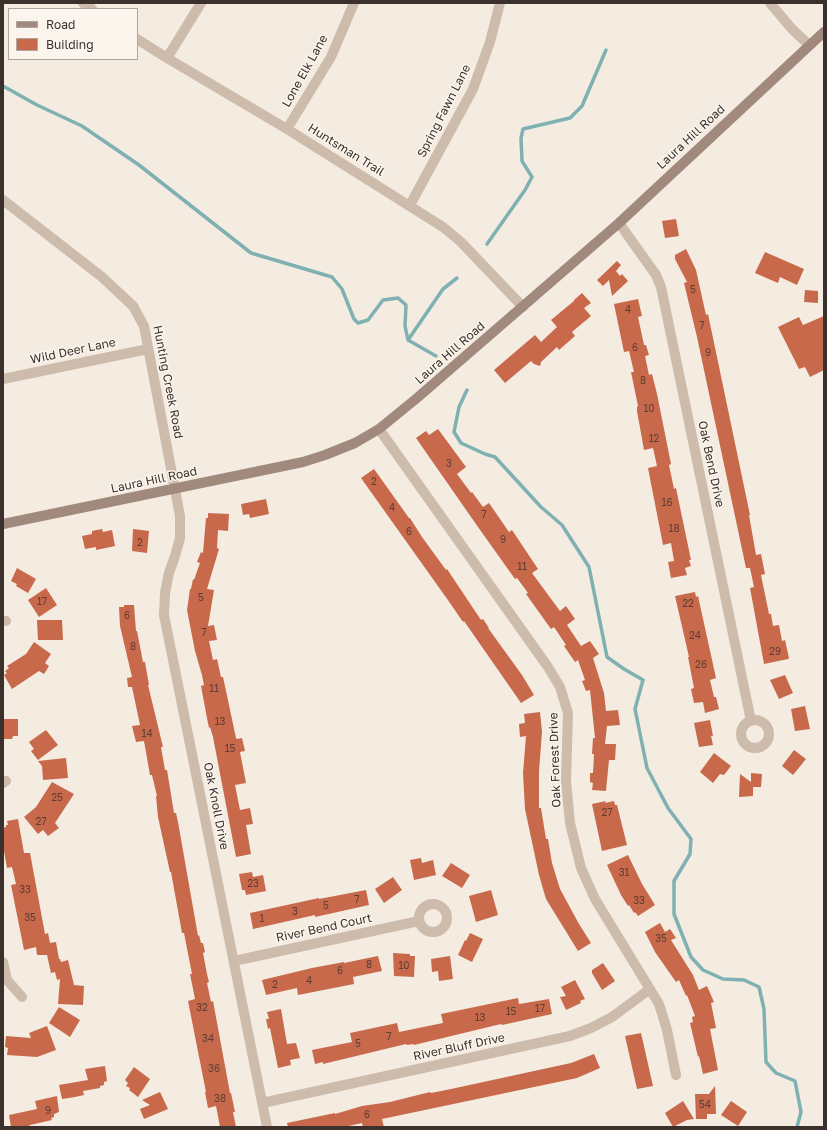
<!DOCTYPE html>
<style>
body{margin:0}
#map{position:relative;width:827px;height:1130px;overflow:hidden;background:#f4ebe1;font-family:"Golos Text",sans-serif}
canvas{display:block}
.frame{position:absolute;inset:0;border:4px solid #3b302b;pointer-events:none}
.legend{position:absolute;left:8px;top:8px;width:130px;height:52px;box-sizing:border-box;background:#fbf5ee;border:1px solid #aea6a0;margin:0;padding:5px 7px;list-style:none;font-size:12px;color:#3b302b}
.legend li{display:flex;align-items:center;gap:8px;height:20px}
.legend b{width:20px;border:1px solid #aea6a0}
</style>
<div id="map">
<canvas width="827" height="1130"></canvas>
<div class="frame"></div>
<ul class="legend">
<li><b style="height:5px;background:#a18a7d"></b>Road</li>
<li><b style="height:11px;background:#c8694b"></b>Building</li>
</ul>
</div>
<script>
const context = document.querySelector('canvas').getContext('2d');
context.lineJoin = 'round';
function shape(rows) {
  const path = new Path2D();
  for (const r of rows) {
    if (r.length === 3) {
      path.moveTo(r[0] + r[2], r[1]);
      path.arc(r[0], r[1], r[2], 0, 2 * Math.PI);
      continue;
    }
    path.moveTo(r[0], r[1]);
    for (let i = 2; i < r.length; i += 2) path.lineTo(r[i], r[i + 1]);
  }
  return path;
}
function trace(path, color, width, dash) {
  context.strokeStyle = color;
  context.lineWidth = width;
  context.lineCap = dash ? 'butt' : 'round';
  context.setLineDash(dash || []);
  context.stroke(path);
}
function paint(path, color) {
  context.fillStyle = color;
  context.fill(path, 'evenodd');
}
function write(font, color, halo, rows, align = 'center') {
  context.font = font + ' "Golos Text",sans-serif';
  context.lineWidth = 3;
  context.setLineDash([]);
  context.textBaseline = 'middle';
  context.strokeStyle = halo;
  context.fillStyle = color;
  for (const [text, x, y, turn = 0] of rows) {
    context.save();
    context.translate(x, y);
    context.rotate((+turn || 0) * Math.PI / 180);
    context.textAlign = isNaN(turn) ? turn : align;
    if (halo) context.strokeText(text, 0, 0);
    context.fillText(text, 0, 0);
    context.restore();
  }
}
trace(shape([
 [3,86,37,105,82,126,139,165,251,253,332,277,342,289,354,319,358,323,368,320,383,300,398,298,406,305,405,326,408,340,436,356],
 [487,244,525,190,532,177,522,161,521,138,523,129,570,118,582,106,606,50],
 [408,340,443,289,457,278],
 [467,390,459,407,454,432,461,443,485,454,495,457,541,507,562,525,589,567,607,657,624,669,643,680,635,709,647,768,668,808,691,839,690,854,674,881,674,914,691,957,703,970,723,979,744,980,759,987,764,1009,766,1062,776,1073,795,1081,801,1112,797,1127]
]), '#7fb0b2', 3.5);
paint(shape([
 [676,219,679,236,665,238,662,221],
 [686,249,696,270,706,315,708,314,750,515,749,515,756,555,761,554,765,574,761,575,769,614,771,614,773,626,779,625,782,641,785,640,789,658,788,659,764,664,750,588,754,587,750,568,746,568,697,337,684,283,687,282,675,259,675,255],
 [765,252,804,269,797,285,780,277,778,283,755,273],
 [617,261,621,265,616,271,620,276,622,274,628,281,612,296,609,280,603,286,597,280],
 [805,290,818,291,818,303,804,302],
 [582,293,591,303,584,308,591,316,572,332,575,336,559,350,557,347,541,362,540,366,534,364,531,361,505,383,494,370,535,335,541,342,557,327,551,320,574,301,574,300],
 [638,299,642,316,638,317,644,345,646,345,649,355,645,356,649,375,652,374,657,394,671,464,669,465,674,489,676,488,691,560,689,560,691,566,685,568,687,575,671,578,668,562,674,561,671,543,663,545,648,468,657,466,653,448,644,450,637,411,637,407,638,406,631,372,634,372,629,351,624,352,614,304],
 [824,316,824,370,810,377,805,367,799,369,778,327,799,317,803,325],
 [438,429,466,467,457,474,471,493,472,492,483,507,489,503,509,532,512,530,538,569,532,573,560,611,566,606,575,619,567,625,581,646,590,641,599,654,593,658,604,693,606,711,618,710,620,725,607,726,605,744,616,744,615,760,609,760,606,791,592,790,593,783,590,782,590,773,593,773,594,754,592,754,593,738,595,738,590,690,586,691,582,681,585,680,578,660,575,662,564,646,566,645,554,627,551,629,526,594,528,593,517,578,515,579,478,527,416,438,426,431,429,435],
 [374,469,409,518,410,518,422,537,446,570,447,569,481,620,483,619,489,628,488,628,522,675,534,695,521,703,464,621,463,622,450,603,361,478],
 [266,499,269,514,250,518,249,514,243,515,241,504],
 [208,513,229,514,228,531,218,530,217,548,219,549,207,589,214,590,208,626,214,625,217,640,209,641,213,660,217,659,221,677,223,677,236,738,237,739,242,738,245,751,240,752,246,783,235,785,240,810,250,808,253,824,246,825,251,854,236,857,213,737,210,727,209,728,207,718,201,686,204,685,202,675,195,651,187,610,190,589,191,589,193,579,194,580,200,563,197,562,201,552,203,553,206,518,208,518],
 [102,529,103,532,112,530,115,546,96,550,96,547,85,549,82,536,92,534,92,531],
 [133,529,149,531,147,553,132,551],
 [17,568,36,579,28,593,16,586,17,584,11,581],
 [46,588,57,605,39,617,28,600],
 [695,592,696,597,698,596,716,678,710,680,714,697,716,697,719,709,705,713,703,702,694,703,691,689,694,688,688,657,689,657,675,596],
 [124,605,134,605,136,631,137,631,143,662,145,662,149,685,148,685,163,747,161,747,165,770,167,770,174,813,176,813,178,822,198,936,199,935,201,943,203,943,205,952,203,953,207,974,209,982,207,983,211,1002,213,1001,230,1093,231,1093,235,1112,233,1112,236,1127,220,1127,216,1106,208,1108,205,1092,206,1092,188,1001,195,999,190,974,192,974,184,933,182,933,171,872,170,872,158,817,156,796,157,796,152,775,150,775,144,741,136,742,132,726,140,725,132,687,128,687,127,678,132,677,120,626,119,607,124,607],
 [37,620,62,620,63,640,38,640],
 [34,642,51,654,45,663,49,666,44,674,39,671,12,689,4,675,7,673,5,671,9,668,7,666,26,654],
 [785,675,793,693,779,699,770,680],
 [805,706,810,729,795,731,791,709],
 [540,712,542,732,539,771,539,808,541,808,546,839,548,839,552,863,560,889,579,924,591,943,578,951,546,899,539,875,525,809,523,773,526,736,520,737,519,724,525,723,524,714],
 [3,719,18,719,18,736,13,736,12,739,3,739],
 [710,720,713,736,711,736,713,745,699,747,694,723],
 [46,730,58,745,38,760,31,751,34,749,29,742],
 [794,750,806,759,793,775,782,766],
 [714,753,731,766,724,775,720,774,713,783,700,772],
 [66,758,68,778,43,780,42,766,38,761],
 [751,773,762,774,761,787,753,787,753,796,739,797,740,774,751,782],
 [52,782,74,794,55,823,59,828,48,836,43,830,38,834,24,817,36,807],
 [606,801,605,803,614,801,615,805,617,805,627,845,602,851,592,804],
 [18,819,24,853,30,853,45,934,48,933,50,943,56,942,59,959,60,959,61,962,68,960,74,985,84,986,83,1005,58,1004,60,979,57,980,55,972,51,973,47,955,37,955,36,947,24,950,11,885,16,884,12,867,7,868,3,845,3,828,6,827,6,825,8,825,7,821],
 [628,855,642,884,655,905,638,916,635,912,634,913,629,905,628,906,621,895,607,865],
 [421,858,422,863,433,860,436,875,414,880,410,860],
 [451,863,470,875,462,888,442,876],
 [252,872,253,877,263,875,266,891,246,895,245,890,242,890,239,874],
 [393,877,402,890,384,903,375,889],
 [366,890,369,905,315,917,315,915,253,929,250,913,319,898,319,899],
 [491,890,498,915,476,922,469,896],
 [660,923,665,932,670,929,676,938,671,940,693,975,699,990,707,986,714,1002,711,1003,716,1028,710,1029,718,1070,703,1074,699,1056,698,1057,690,1023,693,1022,692,1017,695,1016,687,995,686,996,679,980,676,982,655,952,645,932],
 [470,933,483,939,472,962,458,955,465,940,466,941],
 [393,953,410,954,410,956,415,956,414,977,394,976],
 [378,956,382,971,353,977,354,984,298,995,297,988,266,995,262,980,312,968,344,962,344,963],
 [450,956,453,979,439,981,438,971,432,972,431,959],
 [603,963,615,981,602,990,592,973,592,970],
 [575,980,585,999,580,1001,581,1003,566,1010,560,997,566,996,561,987],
 [518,998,519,1004,549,999,552,1014,502,1025,501,1024,414,1045,414,1044,407,1045,406,1044,323,1064,323,1062,315,1064,312,1050,352,1042,350,1033,397,1023,399,1032,443,1023,441,1014],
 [59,1007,80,1020,70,1037,49,1023],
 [281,1009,287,1044,296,1043,300,1058,290,1060,291,1065,278,1068,270,1028,268,1029,266,1019,269,1019,267,1012],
 [47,1026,56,1050,37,1057,7,1055,8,1048,5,1047,6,1036,31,1038,29,1033],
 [641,1033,653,1086,637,1089,625,1036],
 [594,1054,600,1068,577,1078,382,1119,384,1127,363,1127,362,1123,344,1127,288,1127,287,1123,335,1113,335,1114,362,1106,390,1102,430,1092,431,1093,451,1089,571,1063],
 [105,1066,107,1081,104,1082,104,1085,100,1086,100,1088,83,1091,84,1095,75,1097,62,1099,59,1085,88,1080,85,1069],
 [134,1067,150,1079,138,1097,129,1090,130,1088,126,1086,128,1083,125,1080],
 [715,1086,716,1114,707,1114,707,1119,696,1119,695,1094,709,1094],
 [160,1092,168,1109,144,1119,140,1109,150,1105,142,1100],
 [57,1096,59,1112,54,1114,54,1117,51,1118,52,1120,30,1125,28,1127,11,1127,9,1115,37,1109,35,1101],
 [683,1101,694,1119,687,1120,673,1127,665,1113],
 [731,1101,747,1112,738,1126,721,1115]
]), '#c8694b');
trace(shape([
 [83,3,92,9],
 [770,3,792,29,809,45],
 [137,39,167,58,287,129,443,227,461,242,523,307],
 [167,58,201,3],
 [287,129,331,57,354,3],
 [3,200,102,277,133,306,144,326,180,516,180,538,175,556,169,573,165,593,164,615,267,1127],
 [410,205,473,89,490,42,500,3],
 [619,223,656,275,661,287,751,721],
 [3,379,148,349],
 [379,429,548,667,560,687,568,713,566,781,570,823,581,868,595,899,659,1004,667,1030,676,1075],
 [3,621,6,621],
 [755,734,14],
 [3,783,6,781],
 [433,918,14],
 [234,961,419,921],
 [3,962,7,980,22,997],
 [262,1103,570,1036,591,1028,612,1017,650,989]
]), '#cdbbac', 10);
trace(shape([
 [3,524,303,462,325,455,355,443,379,429,417,398,619,223,824,32]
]), '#a18a7d', 10);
write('10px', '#5e3e33', null, [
 ["5",693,290],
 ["4",628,310],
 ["7",702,326],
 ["6",635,348],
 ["9",708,353],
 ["8",643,381],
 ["10",649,409],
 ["12",654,439],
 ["3",449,464],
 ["2",374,482],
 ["16",667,503],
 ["4",392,508],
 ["7",484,515],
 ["18",674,529],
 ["6",409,532],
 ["9",503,540],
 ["2",140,543],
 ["11",522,567],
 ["5",201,598],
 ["17",42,602],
 ["22",688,604],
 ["6",127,616],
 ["7",204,633],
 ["24",695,636],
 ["8",133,647],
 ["29",775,652],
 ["26",701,665],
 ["11",214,689],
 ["13",220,722],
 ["14",147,734],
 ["15",230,749],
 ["25",57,798],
 ["27",607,813],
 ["27",41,822],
 ["31",624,873],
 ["23",253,884],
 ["33",25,890],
 ["7",357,900],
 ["33",639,901],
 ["5",326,906],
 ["3",295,912],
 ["35",30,918],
 ["1",262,919],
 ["35",661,939],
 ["8",369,965],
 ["10",404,966],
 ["6",340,971],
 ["4",309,981],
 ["2",275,985],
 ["32",202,1008],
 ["17",540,1009],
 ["15",511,1012],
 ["13",480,1018],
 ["7",389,1037],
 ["34",208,1039],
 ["5",358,1044],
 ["36",214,1069],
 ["38",220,1099],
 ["54",705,1105],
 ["9",48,1111],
 ["6",367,1115]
]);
write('12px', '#3b302b', '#fbf5ee', [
 ["Lone Elk Lane",305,71,-61],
 ["Spring Fawn Lane",444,111,-63],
 ["Laura Hill Road",691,137,-43],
 ["Huntsman Trail",346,150,32],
 ["Wild Deer Lane",73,351,-12],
 ["Laura Hill Road",450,353,-41],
 ["Hunting Creek Road",168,382,79],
 ["Oak Bend Drive",711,464,78],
 ["Laura Hill Road",154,480,-12],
 ["Oak Forest Drive",555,760,-92],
 ["Oak Knoll Drive",216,806,79],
 ["River Bend Court",324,928,-12],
 ["River Bluff Drive",459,1047,-12]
]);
</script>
